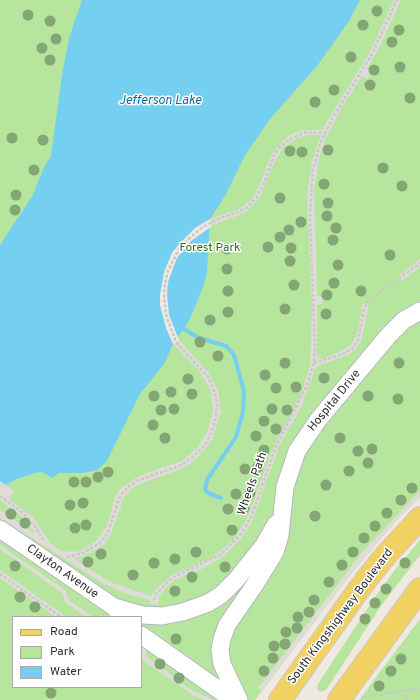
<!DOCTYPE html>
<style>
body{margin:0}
#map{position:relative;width:420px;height:700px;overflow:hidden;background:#efe9e1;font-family:Overpass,sans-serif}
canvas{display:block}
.legend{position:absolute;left:12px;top:616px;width:130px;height:72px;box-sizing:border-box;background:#fff;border:1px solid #ababab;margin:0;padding:5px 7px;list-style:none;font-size:12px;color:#2e2e2e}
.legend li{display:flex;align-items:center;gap:8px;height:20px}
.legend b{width:20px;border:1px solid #ababab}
</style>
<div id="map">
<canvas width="420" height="700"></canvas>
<ul class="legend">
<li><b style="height:5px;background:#f2d163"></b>Road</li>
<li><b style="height:11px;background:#b6e59e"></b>Park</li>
<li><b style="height:11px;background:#75cff0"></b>Water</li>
</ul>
</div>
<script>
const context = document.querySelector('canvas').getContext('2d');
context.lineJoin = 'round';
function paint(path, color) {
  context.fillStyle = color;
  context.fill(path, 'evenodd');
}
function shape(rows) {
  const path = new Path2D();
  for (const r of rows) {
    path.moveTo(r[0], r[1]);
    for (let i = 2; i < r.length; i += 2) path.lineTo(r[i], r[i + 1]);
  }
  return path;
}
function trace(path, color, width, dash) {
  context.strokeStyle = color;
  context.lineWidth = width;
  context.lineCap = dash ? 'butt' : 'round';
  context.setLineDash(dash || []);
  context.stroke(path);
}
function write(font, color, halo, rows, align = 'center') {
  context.font = font + ' Overpass,sans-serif';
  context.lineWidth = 3;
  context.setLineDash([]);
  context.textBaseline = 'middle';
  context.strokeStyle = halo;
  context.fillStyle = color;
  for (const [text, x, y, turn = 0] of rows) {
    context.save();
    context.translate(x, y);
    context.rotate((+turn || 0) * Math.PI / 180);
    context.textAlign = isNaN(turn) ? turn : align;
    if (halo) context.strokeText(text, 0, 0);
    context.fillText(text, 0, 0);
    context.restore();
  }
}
paint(shape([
 [0,0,420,0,420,497,397,520,347,579,255,700,0,700],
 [13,617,141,617,141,687,13,687],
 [420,540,420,555,381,606,326,690,319,692,317,688,318,684,373,600,394,571],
 [420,619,420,700,359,700,389,660]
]), '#b6e59e');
paint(shape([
 [394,0,401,0,381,44,367,69,372,72,367,79,362,76,342,107,325,140,320,155,314,189,317,296,322,297,322,304,317,305,317,355,321,359,327,357,340,352,351,345,357,334,363,303,369,305,361,342,354,351,348,355,317,366,315,368,302,406,280,444,251,524,244,535,224,556,204,568,174,580,159,596,158,605,150,604,150,600,130,595,104,584,0,518,0,510,33,533,34,531,21,516,0,500,0,481,14,491,9,499,33,517,50,543,61,551,74,552,83,550,95,542,107,526,115,497,121,488,139,476,183,460,199,446,208,430,213,410,210,389,198,369,173,344,179,340,208,372,218,390,221,412,212,440,200,455,186,467,135,486,124,497,110,536,102,546,81,557,73,558,110,582,151,596,160,585,172,575,213,557,234,539,248,517,271,453,302,392,310,365,312,309,307,195,312,161,321,135,309,135,297,138,283,148,273,165,260,197,246,212,214,225,210,219,237,210,252,199,259,187,271,155,288,136,302,130,323,130,330,116,369,54],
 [420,259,420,267,402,281,398,276],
 [420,491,420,497,397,520,347,579,262,690,258,688,363,551],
 [0,545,65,590,69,600,93,617,86,617,65,602,62,593,0,549],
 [0,570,38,597,67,617,56,617,0,578],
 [142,645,148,650,145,655,193,691,215,700,204,700,193,695,141,659]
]), '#dfdcd8');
paint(shape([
 [82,0,360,0,349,21,317,66,270,119,245,155,226,194,210,219,207,273,203,287,189,321,173,344,164,364,140,394,107,461,97,470,83,473,59,473,52,478,42,472,35,473,17,479,6,485,0,481,0,245,33,195,44,167,51,156,62,75,69,38]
]), '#75cff0');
paint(shape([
 [210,219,212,226,191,241,177,258,168,282,167,294,169,315,179,340,173,344,166,328,160,305,160,295,164,272,172,253,179,244,195,228]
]), '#efe9e1');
trace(shape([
 [184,329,199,338,226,346,234,355,244,391,243,412,236,437,207,480,205,490,210,494,221,498]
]), '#75cff0', 4);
const street = shape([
 [0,529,114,607,122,616],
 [114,607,142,615,162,616,183,612,208,603,221,595,236,580,264,545,276,524],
 [141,635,233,700],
 [239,700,222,664,220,650,222,639,227,625,254,586,275,552,280,535,285,487,297,451,318,420,388,336,404,320,420,311]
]);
const primary = shape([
 [280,700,365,581,386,555,420,518],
 [339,700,420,589]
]);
trace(street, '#b4b7c1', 19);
trace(primary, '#c9c9c9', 24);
trace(shape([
 [314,363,343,354,352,349,358,340,364,309,368,301,420,263],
 [0,496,22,512,37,529,43,540],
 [67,557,83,553,101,542,108,533,120,496,128,487,139,480,182,465,194,456,205,445,212,431,216,418,217,403,214,390,209,378,176,342,166,315,164,295,165,283,168,271,178,251,185,242,203,227,220,218,236,213,246,208,256,198,263,186,274,155,280,147,290,139,306,132,325,133],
 [0,574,61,617],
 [154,600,157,593,168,581,177,575,220,555,242,533,252,515,275,449,307,385,314,363,315,351,310,214,313,170,320,144,333,117,372,54,397,0],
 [398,692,409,700],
 [364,697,420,688]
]), '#c9c9c9', 2.5, [3, 2]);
trace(street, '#fff', 17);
trace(primary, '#f2d163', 22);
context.fillStyle = '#84a574';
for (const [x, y] of [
 [377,11],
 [28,15],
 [50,21],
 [363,25],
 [399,30],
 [56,39],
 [392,42],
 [42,48],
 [351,57],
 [50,60],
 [400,67],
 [374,70],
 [370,85],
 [334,90],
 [410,98],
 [315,102],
 [12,138],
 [43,140],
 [328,150],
 [290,151],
 [302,152],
 [383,168],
 [34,170],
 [324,184],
 [402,186],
 [16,195],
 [280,198],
 [328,203],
 [15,210],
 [327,216],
 [301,222],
 [336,228],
 [289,230],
 [280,237],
 [333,240],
 [268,247],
 [291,248],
 [227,249],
 [390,255],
 [290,261],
 [338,265],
 [227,269],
 [334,283],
 [294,285],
 [228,291],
 [361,291],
 [327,295],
 [285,309],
 [228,312],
 [326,314],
 [210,320],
 [200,342],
 [218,356],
 [285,363],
 [399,363],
 [265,375],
 [324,378],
 [188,379],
 [296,387],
 [276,388],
 [171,392],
 [192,394],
 [154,396],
 [368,396],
 [398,399],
 [174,409],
 [272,409],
 [161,410],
 [287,410],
 [264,421],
 [153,425],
 [276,429],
 [256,436],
 [165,438],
 [340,438],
 [372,449],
 [264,450],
 [358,451],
 [368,463],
 [258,467],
 [245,469],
 [349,471],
 [108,472],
 [98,477],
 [74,482],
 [86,482],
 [326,485],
 [412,488],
 [250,493],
 [236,494],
 [401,500],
 [83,503],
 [70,505],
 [244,508],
 [228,509],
 [387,513],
 [11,514],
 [315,516],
 [25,523],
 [86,525],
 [375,526],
 [75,528],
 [232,530],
 [364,538],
 [196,552],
 [353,552],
 [101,554],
 [175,559],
 [88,562],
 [154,563],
 [405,563],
 [342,565],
 [15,566],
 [225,567],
 [133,575],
 [192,577],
 [329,582],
 [386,589],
 [175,591],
 [20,597],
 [314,600],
 [375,603],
 [35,607],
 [309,612],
 [298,617],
 [365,619],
 [297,628],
 [286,632],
 [176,639],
 [285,644],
 [274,646],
 [273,658],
 [401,659],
 [160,664],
 [264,671],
 [391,671],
 [179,678],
 [379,686],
 [51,693]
]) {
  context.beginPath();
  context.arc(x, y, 5.5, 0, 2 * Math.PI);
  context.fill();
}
write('12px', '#2c6e1b', '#fff', [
 ["Forest Park",210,249]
]);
write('12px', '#2e2e2e', '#fff', [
 ["Hospital Drive",335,401,-51],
 ["Wheels Path",253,484,-70],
 ["Clayton Avenue",62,572,35],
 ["South Kingshighway Boulevard",341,617,-53]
]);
write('italic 13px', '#0d6fa3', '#fff', [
 ["Jefferson Lake",160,101]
]);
</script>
